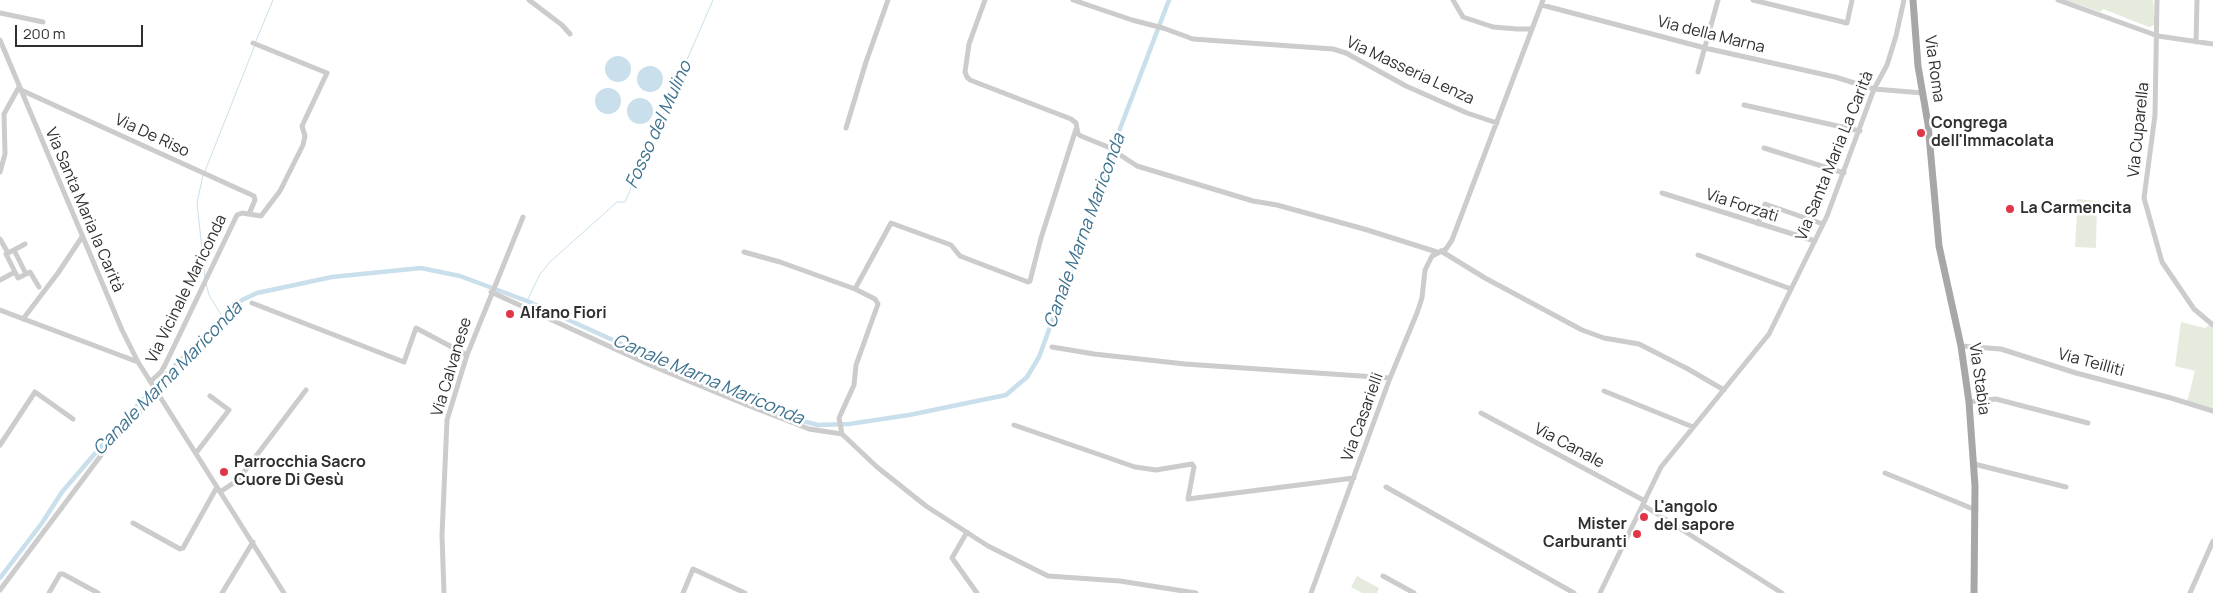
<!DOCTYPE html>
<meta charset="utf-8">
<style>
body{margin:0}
#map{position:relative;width:2213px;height:593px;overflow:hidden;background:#fff;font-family:Manrope,sans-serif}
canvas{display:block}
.scale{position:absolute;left:15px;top:25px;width:128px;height:22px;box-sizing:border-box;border:2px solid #2f2f2f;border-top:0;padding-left:6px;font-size:15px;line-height:18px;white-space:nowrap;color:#2f2f2f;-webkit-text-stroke:4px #fff;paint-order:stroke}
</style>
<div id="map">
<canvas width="2213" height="593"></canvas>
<div class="scale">200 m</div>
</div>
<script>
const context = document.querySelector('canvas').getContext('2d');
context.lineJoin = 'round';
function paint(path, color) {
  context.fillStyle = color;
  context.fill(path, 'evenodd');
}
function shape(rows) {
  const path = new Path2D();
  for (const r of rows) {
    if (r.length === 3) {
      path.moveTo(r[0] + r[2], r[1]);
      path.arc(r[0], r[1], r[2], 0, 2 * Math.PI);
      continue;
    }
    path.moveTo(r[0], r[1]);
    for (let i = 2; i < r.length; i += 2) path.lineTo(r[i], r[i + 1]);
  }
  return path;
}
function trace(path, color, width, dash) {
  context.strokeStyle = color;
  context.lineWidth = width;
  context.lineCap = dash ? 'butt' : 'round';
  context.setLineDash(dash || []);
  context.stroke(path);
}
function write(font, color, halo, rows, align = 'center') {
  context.font = font + ' Manrope,sans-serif';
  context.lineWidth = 5;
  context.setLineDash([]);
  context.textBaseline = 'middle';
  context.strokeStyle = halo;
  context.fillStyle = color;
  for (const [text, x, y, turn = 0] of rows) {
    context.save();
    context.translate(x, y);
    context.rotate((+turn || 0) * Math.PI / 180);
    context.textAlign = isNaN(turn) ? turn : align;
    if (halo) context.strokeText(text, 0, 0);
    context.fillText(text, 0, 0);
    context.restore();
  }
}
paint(shape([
 [2065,0,2153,0,2155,21,2153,26,2149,27,2103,9,2101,12],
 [2077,199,2097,201,2096,248,2075,247,2077,212,2094,212,2076,210],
 [2181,322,2205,328,2209,325,2213,328,2213,410,2187,402,2195,371,2175,366],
 [1357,576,1379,588,1377,593,1362,593,1351,587]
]), '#e5ecdd');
paint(shape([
 [618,69,13],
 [650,79,13],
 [608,101,13],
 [640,111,13]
]), '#c9dfeb');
trace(shape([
 [256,41,273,0],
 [205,171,255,45],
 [203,175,197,203,205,277],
 [206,283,209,295,223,318],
 [527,301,540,274,550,262,617,202,625,202,713,0]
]), '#c9dfeb', 1);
trace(shape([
 [0,578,42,523,62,492,121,423,180,360,242,300,257,293,332,277,421,268,460,276,527,301,716,387,791,418,818,425,849,424,909,415,1006,395,1027,377,1039,357,1103,183,1110,155,1169,0]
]), '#c9dfeb', 4.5);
trace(shape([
 [529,0,562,25,570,34],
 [985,0,969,44,965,72,967,77,970,80,1071,119,1076,123,1078,134,1081,136,1108,147,1137,166,1253,201,1277,205,1364,229,1437,252],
 [1073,0,1132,20,1163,28,1193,39,1333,49,1346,53,1406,86,1467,113,1497,123],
 [1453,0,1463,17,1493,27,1517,29,1532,29],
 [1753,0,1847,23,1852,0],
 [2058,0,2158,36,2213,44],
 [2157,0,2155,115,2144,198,2162,262,2194,309,2213,325],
 [1542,5,1705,48,1835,77,1874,89,1923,93],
 [0,13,43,22],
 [0,40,122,330,138,362,284,593],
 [2196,42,2197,0],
 [1698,72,1718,0],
 [21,90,254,196,255,200,249,214],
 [1744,105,1860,131],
 [846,128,866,62,888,0],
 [1764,148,1844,173],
 [0,172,5,154,4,114,19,87],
 [1662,193,1815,241],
 [1758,224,1765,204,1823,224],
 [0,239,8,253],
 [14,250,26,274,18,278,6,254,14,250],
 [14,250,25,244],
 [1441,251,1485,278,1582,330,1604,338,1639,344,1688,369,1724,390],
 [744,252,780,262,855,289,891,223,951,245,960,256,1028,282,1030,281,1041,238,1076,129],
 [1698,255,1791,289],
 [26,274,30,272,39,287],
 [0,280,15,272],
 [491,292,650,365,747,405,809,429,842,434,877,467,926,506,988,546,1048,576,1120,581,1196,593],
 [252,303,404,362,416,328,467,355],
 [0,310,138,362],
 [23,319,58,273,82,237],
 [1961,346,2001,349,2076,373,2171,398,2213,411],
 [1052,347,1094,354,1185,364,1390,378],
 [151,381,161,372,165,365,237,215,242,213,261,216,280,191,303,145,305,136,302,126,327,73,253,43],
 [1604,391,1693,427],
 [1969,402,1996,399,2088,423],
 [1481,413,1645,501],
 [1014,425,1135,467,1156,470,1192,464,1194,467,1188,499,1354,478],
 [842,434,839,418,854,385,856,365,878,304,875,299,855,289],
 [0,445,35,392,73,419],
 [196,453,229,410,210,396],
 [1974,464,2066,487],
 [1885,473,1976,510],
 [1386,487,1574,593],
 [220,492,238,480,306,390],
 [1643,505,1782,593],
 [133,523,180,549,183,548,217,487],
 [967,532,952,558,977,593],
 [1383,576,1414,593],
 [0,590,108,446,158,393],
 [49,593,60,574,63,574,98,593],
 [222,593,253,542],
 [444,593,442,535,447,420,467,355,523,217],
 [683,593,693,569,745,593],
 [1311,593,1390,378,1417,313,1422,298,1425,270,1432,256,1446,249,1452,240,1543,0],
 [1600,593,1661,467,1769,334,1827,216,1874,89,1887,65,1896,36,1904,0],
 [2190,593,2213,541]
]), '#ccc', 5);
trace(shape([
 [1913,0,1918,66,1928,124,1939,246,1961,346,1969,402,1975,486,1974,593]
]), '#a7a7a7', 7);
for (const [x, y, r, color] of [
 [1921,133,5,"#e13548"],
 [2010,209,5,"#e13548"],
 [510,314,5,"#e13548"],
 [224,472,5,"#e13548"],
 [1644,517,5,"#e13548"],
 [1637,534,5,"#e13548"]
]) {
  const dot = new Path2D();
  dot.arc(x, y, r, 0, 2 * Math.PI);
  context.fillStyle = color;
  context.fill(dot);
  trace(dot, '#fff', 2);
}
write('16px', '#2f2f2f', '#fff', [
 ["Via della Marna",1711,35,14],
 ["Via Roma",1934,69,82],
 ["Via Masseria Lenza",1410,71,25],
 ["Via Cuparella",2139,130,-84],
 ["Via De Riso",152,136,25],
 ["Via Santa Maria La Carità",1835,156,-68],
 ["Via Forzati",1742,206,18],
 ["Via Santa Maria la Carità",84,210,67],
 ["Via Vicinale Mariconda",187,289,-64],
 ["Via Teilliti",2091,363,15],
 ["Via Calvanese",452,367,-73],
 ["Via Stabia",1979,379,82],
 ["Via Casarielli",1363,417,-70],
 ["Via Canale",1569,446,28]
]);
write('bold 16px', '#2f2f2f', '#fff', [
 ["Congrega",1931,124],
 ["dell'Immacolata",1931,142],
 ["La Carmencita",2020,209],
 ["Alfano Fiori",520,314],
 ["Parrocchia Sacro",234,463],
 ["Cuore Di Gesù",234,481],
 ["L'angolo",1654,508],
 ["del sapore",1654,526],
 ["Mister",1627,525,"right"],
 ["Carburanti",1627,543,"right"]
], 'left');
write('italic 18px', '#3e738f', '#fff', [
 ["Fosso del Mulino",659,125,-66],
 ["Canale Marna Mariconda",1085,231,-70],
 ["Canale Marna Mariconda",168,379,-46],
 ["Canale Marna Mariconda",708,380,23]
]);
</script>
